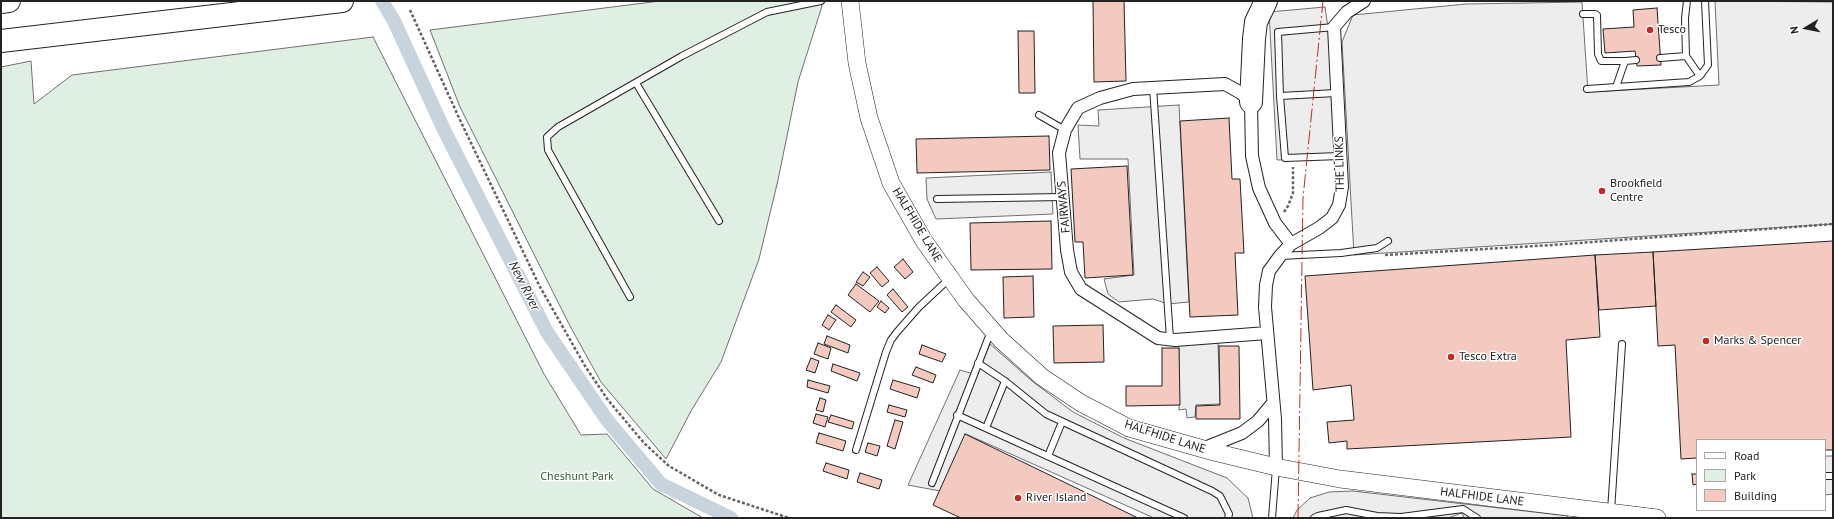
<!DOCTYPE html>
<style>
body{margin:0}
#map{position:relative;width:1834px;height:519px;overflow:hidden;background:#fff;font-family:"PT Sans",sans-serif}
canvas{display:block}
.frame{position:absolute;inset:0;border:2px solid #222;pointer-events:none}
.legend{position:absolute;left:1696px;top:439px;width:130px;height:72px;box-sizing:border-box;background:#fff;border:1px solid #a7a7a7;margin:0;padding:5px 7px;list-style:none;font-size:12px;color:#222}
.legend li{display:flex;align-items:center;gap:8px;height:20px}
.legend b{width:20px;border:1px solid #a7a7a7}
.north{position:absolute;left:1786px;top:8px;width:40px;height:40px;-webkit-text-stroke:3px #fff;paint-order:stroke;rotate:260deg;font-size:11px;font-weight:700;line-height:16px;text-align:center;color:#222}
.north::after{content:'';display:block;margin:auto;width:14px;height:18px;background:#222;clip-path:polygon(50% 0,100% 100%,50% 72%,0 100%)}
</style>
<div id="map">
<canvas width="1834" height="519"></canvas>
<div class="frame"></div>
<ul class="legend">
<li><b style="height:5px;background:#fff"></b>Road</li>
<li><b style="height:11px;background:#e0efe3"></b>Park</li>
<li><b style="height:11px;background:#f3c9c0"></b>Building</li>
</ul>
<div class="north">N</div>
</div>
<script>
const context = document.querySelector('canvas').getContext('2d');
context.lineJoin = 'round';
function paint(path, color) {
  context.fillStyle = color;
  context.fill(path, 'evenodd');
}
function shape(rows) {
  const path = new Path2D();
  for (const r of rows) {
    path.moveTo(r[0], r[1]);
    for (let i = 2; i < r.length; i += 2) path.lineTo(r[i], r[i + 1]);
  }
  return path;
}
function trace(path, color, width, dash) {
  context.strokeStyle = color;
  context.lineWidth = width;
  context.lineCap = dash ? 'butt' : 'round';
  context.setLineDash(dash || []);
  context.stroke(path);
}
function write(font, color, halo, rows, align = 'center') {
  context.font = font + ' "PT Sans",sans-serif';
  context.lineWidth = 3;
  context.setLineDash([]);
  context.textBaseline = 'middle';
  context.strokeStyle = halo;
  context.fillStyle = color;
  for (const [text, x, y, turn = 0] of rows) {
    context.save();
    context.translate(x, y);
    context.rotate((+turn || 0) * Math.PI / 180);
    context.textAlign = isNaN(turn) ? turn : align;
    if (halo) context.strokeText(text, 0, 0);
    context.fillText(text, 0, 0);
    context.restore();
  }
}
const green = shape([
 [660,1,821,1,822,6,798,82,778,180,759,259,721,362,691,411,666,459,601,382,570,326,460,107,430,30,660,1],
 [373,37,544,374,581,435,607,434,653,489,703,518,1,518,1,67,31,61,34,104,72,75,373,37]
]);
paint(green, '#e0efe3');
trace(green, '#6f6f6f', 1);
const parking = shape([
 [1715,1,1833,2,1833,224,1354,255,1342,42,1353,15,1466,4,1582,2,1588,92,1719,85,1715,1],
 [1325,7,1331,48,1334,158,1277,160,1269,12,1325,7],
 [1179,105,1189,302,1168,304,1153,299,1119,302,1108,294,1104,279,1134,275,1128,159,1080,159,1078,125,1099,126,1098,110,1179,105],
 [1051,172,1053,214,936,219,927,199,926,178,1051,172],
 [1218,342,1220,404,1196,405,1195,417,1187,418,1186,409,1179,410,1179,345,1218,342],
 [990,344,1032,381,1073,412,1124,438,1227,478,1248,498,1253,518,1154,518,966,434,940,491,908,485,960,370,977,375,990,344],
 [1825,456,1833,456,1833,494,1825,495,1825,456],
 [1353,491,1568,516,1567,518,1464,518,1462,513,1448,518,1293,518,1297,510,1310,498,1329,492,1353,491]
]);
paint(parking, '#ededed');
trace(parking, '#6f6f6f', 1);
trace(shape([
 [382,1,394,21,444,130,547,332,607,420,661,484,731,518]
]), '#c7d3dd', 14);
const building = shape([
 [1093,1,1124,1,1126,81,1094,82,1093,1],
 [1657,8,1661,65,1637,66,1635,51,1605,53,1603,29,1634,27,1633,10,1657,8],
 [1018,31,1034,31,1035,93,1019,93,1018,31],
 [1229,118,1232,179,1240,179,1244,253,1235,253,1238,315,1190,317,1180,121,1229,118],
 [1049,136,1050,170,917,173,916,139,1049,136],
 [1127,166,1133,275,1085,278,1083,242,1075,242,1071,169,1127,166],
 [1051,221,1052,269,971,270,970,223,1051,221],
 [1833,241,1833,450,1825,450,1825,440,1697,440,1697,458,1681,459,1675,345,1658,346,1653,252,1833,241],
 [1653,252,1656,306,1599,310,1595,255,1653,252],
 [1595,255,1600,337,1566,340,1571,437,1347,449,1347,441,1329,443,1327,422,1354,420,1351,385,1313,390,1305,276,1595,255],
 [903,259,913,272,905,279,894,267,903,259],
 [877,267,889,281,882,287,870,273,877,267],
 [863,272,870,277,863,286,856,282,863,272],
 [1033,276,1034,317,1004,318,1003,277,1033,276],
 [856,284,879,301,870,312,848,295,856,284],
 [893,289,908,307,902,312,887,295,893,289],
 [881,301,889,308,885,313,877,307,881,301],
 [836,305,856,320,851,327,831,312,836,305],
 [828,315,836,320,829,330,822,325,828,315],
 [1103,325,1104,362,1054,363,1053,326,1103,325],
 [827,336,850,345,848,353,824,344,827,336],
 [818,343,831,348,828,359,814,354,818,343],
 [922,345,946,354,942,362,919,354,922,345],
 [1219,346,1239,346,1240,419,1196,419,1196,406,1220,405,1219,346],
 [1162,348,1179,348,1180,405,1126,406,1126,386,1162,386,1162,348],
 [811,358,819,361,815,373,806,370,811,358],
 [833,364,860,373,857,381,831,371,833,364],
 [916,367,936,375,933,383,912,375,916,367],
 [808,380,830,386,828,393,807,387,808,380],
 [893,380,920,388,917,398,890,389,893,380],
 [820,398,826,400,823,412,816,410,820,398],
 [889,405,907,410,905,417,887,412,889,405],
 [816,414,828,417,825,427,813,423,816,414],
 [831,415,854,422,852,429,828,422,831,415],
 [895,420,903,422,895,449,887,446,895,420],
 [819,433,846,441,843,451,816,443,819,433],
 [965,434,1138,518,961,518,933,505,965,434],
 [868,443,880,446,877,456,865,452,868,443],
 [826,463,849,470,847,479,823,471,826,463],
 [860,473,882,480,879,489,857,482,860,473],
 [1692,474,1697,474,1697,484,1693,485,1692,474]
]);
paint(building, '#f3c9c0');
trace(building, '#222', 1);
const lane = shape([
 [1687,1,1685,18,1686,56,1700,76],
 [1583,14,1595,14,1597,15,1598,54,1601,61,1625,61],
 [1334,27,1278,32,1280,96,1285,158,1340,156],
 [1660,58,1686,56],
 [636,83,719,221],
 [1153,87,1170,339],
 [1616,87,1625,61,1636,60],
 [1587,89,1689,82,1700,76,1708,65,1705,1],
 [1280,96,1336,93],
 [1039,115,1065,130],
 [937,199,1063,197],
 [1280,256,1341,253,1377,248,1388,241],
 [630,297,548,150,547,137,558,127,682,56,767,12,821,1],
 [978,363,1005,381,1046,414,1212,491,1220,496,1229,514,1228,518],
 [957,415,1184,518],
 [986,428,1005,381],
 [856,450,886,352,891,340,897,332,919,307,949,279],
 [1048,456,1062,422],
 [1825,476,1833,476],
 [932,483,991,331],
 [1611,511,1622,344],
 [1272,518,1276,468],
 [1314,518,1318,516,1346,510,1377,516,1401,517,1463,509,1477,518]
]);
const street = shape([
 [1267,333,1175,340,1158,338,1081,289,1071,272,1067,250,1059,153,1065,130,1078,108,1100,98,1133,89,1225,84,1241,93,1251,102,1252,156,1259,188,1275,223,1291,244],
 [1202,449,1242,433,1258,421,1273,403],
 [1276,467,1275,419,1265,307,1266,285,1269,271,1280,256,1291,244,1319,228,1332,218,1339,205,1342,187,1334,27,1347,12,1364,1]
]);
const secondary = shape([
 [850,1,857,63,869,118,891,183,924,241,966,300,1001,340,1042,377,1081,403,1129,428,1214,452,1276,467,1340,479,1657,518]
]);
const highway = shape([
 [1,2,9,1],
 [1,41,342,1],
 [1251,102,1254,39,1256,22,1266,1]
]);
trace(lane, '#222', 8);
trace(street, '#222', 14);
trace(secondary, '#222', 18);
trace(highway, '#222', 24);
trace(shape([
 [410,10,460,120,539,285,585,366,608,400,644,443,669,466,719,495,789,518],
 [1284,212,1288,206,1293,193,1293,167],
 [1385,255,1552,245,1833,224]
]), '#646464', 2.5, [3, 2]);
trace(lane, '#fff', 6);
trace(street, '#fff', 12);
trace(secondary, '#fff', 17);
trace(highway, '#fff', 22);
trace(shape([
 [1298,518,1303,198,1323,1]
]), '#c62828', 1, [14, 3, 2, 3]);
for (const [x, y, r, color] of [
 [1650,30,4,"#c62828"],
 [1602,191,4,"#c62828"],
 [1706,341,4,"#c62828"],
 [1451,357,4,"#c62828"],
 [1018,498,4,"#c62828"]
]) {
  const dot = new Path2D();
  dot.arc(x, y, r, 0, 2 * Math.PI);
  context.fillStyle = color;
  context.fill(dot);
  trace(dot, '#fff', 1.5);
}
write('12px', '#222', '#fff', [
 ["Tesco",1658,30],
 ["Brookfield",1610,184],
 ["Centre",1610,198],
 ["Marks & Spencer",1714,341],
 ["Tesco Extra",1459,357],
 ["River Island",1026,498]
], 'left');
write('12px', '#222', '#fff', [
 ["THE LINKS",1340,164,-91],
 ["FAIRWAYS",1064,207,-95],
 ["HALFHIDE LANE",917,225,59],
 ["HALFHIDE LANE",1165,437,18],
 ["HALFHIDE LANE",1482,497,7]
]);
write('12px', '#2f5e38', '#fff', [
 ["Cheshunt Park",577,477]
]);
write('italic 13px', '#222', '#fff', [
 ["New River",524,286,63]
]);
</script>
